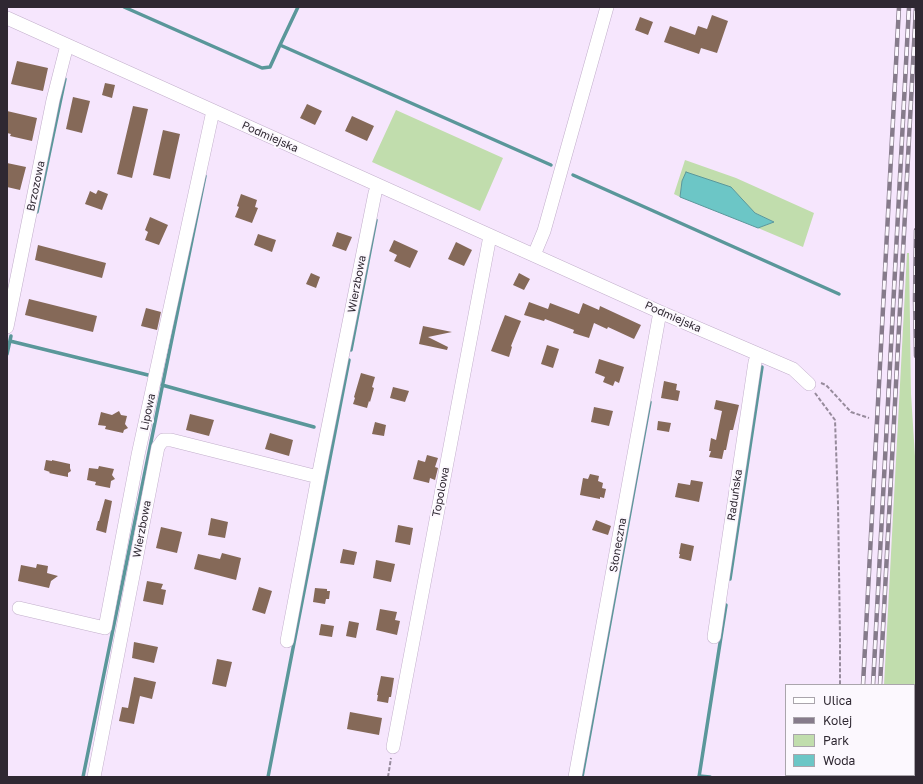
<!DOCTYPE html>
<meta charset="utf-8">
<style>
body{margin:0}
#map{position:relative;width:923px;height:784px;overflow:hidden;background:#f6e6fd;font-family:"Golos Text",sans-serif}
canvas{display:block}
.frame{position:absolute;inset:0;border:8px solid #2f2832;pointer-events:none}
.legend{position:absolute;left:785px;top:684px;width:130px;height:92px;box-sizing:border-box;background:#fcf8fe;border:1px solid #aaa5ac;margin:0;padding:5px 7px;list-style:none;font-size:12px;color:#2f2832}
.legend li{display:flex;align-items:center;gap:8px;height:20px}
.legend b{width:20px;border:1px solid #aaa5ac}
</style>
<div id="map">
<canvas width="923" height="784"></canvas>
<div class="frame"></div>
<ul class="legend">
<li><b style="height:5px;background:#fff"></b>Ulica</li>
<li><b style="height:5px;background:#867b8b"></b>Kolej</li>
<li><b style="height:11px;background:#c1ddad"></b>Park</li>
<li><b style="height:11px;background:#6cc6c6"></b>Woda</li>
</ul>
</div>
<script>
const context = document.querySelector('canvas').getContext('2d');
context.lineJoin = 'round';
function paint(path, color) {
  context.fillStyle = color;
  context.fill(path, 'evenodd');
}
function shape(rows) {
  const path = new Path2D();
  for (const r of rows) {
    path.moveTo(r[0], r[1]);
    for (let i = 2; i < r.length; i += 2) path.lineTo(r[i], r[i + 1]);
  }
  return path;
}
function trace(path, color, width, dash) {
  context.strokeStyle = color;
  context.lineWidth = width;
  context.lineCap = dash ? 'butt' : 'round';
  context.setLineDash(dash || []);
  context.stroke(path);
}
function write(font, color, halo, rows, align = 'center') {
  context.font = font + ' "Golos Text",sans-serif';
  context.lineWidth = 4;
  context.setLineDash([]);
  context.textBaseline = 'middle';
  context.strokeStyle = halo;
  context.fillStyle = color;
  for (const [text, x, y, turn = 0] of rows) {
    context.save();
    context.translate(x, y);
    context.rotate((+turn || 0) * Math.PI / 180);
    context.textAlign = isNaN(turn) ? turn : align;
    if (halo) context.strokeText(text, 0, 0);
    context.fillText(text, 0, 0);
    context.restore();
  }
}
paint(shape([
 [396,110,503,158,480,211,372,162],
 [685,160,736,178,814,213,803,247,758,228,774,222,755,213,741,199,731,187,682,181,680,197,674,194],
 [907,253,909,253,911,394,916,472,916,777,879,777,879,775,914,775,914,685,884,685]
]), '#c1ddad');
const water = shape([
 [686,172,731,187,742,199,755,213,774,222,758,228,680,197,682,181,686,172]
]);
paint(water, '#6cc6c6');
trace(water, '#5a979a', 1);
trace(shape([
 [124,7,262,68,270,67,280,45,551,165],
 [280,45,298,7],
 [573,175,839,294],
 [37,212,65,79],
 [10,341,148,375],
 [351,350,376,220],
 [7,354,11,336],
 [162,385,314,427],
 [730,579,762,367],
 [699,776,710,777],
 [83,777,205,176],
 [268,777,349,360],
 [582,777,650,402],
 [699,777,726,605]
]), '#5a979a', 3.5);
paint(shape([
 [712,15,728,21,717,53,701,48,699,54,664,42,670,26,695,35,698,26,707,29],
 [640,17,653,22,648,35,635,30],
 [17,61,48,68,43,91,11,84],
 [105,83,115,85,112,98,102,95],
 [73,97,90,101,82,133,66,129],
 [307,104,322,111,315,125,300,118],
 [133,106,148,109,132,178,117,174],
 [7,111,37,118,32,141,10,136,11,134,7,133],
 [352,116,374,126,367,141,345,131],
 [163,130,180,134,170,179,153,175],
 [7,163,26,167,20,190,7,187],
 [98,190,108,194,102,210,85,204,90,191,96,194],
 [241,194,257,200,255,207,258,208,252,223,235,217,239,207,237,206],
 [150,217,168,225,159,245,145,240,148,232,145,230],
 [337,232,352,237,346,251,332,246],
 [258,234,276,240,272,252,254,245],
 [394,240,418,251,410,268,394,261,397,255,389,251],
 [456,242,472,250,464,266,448,259],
 [38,245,106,263,102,278,35,260],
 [311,273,320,277,316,288,306,284],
 [519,273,530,279,524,290,513,285],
 [29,299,97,316,93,332,25,315],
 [529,302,548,309,550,303,579,314,583,303,599,310,600,306,641,325,634,339,608,327,607,329,594,323,589,338,573,333,574,330,545,319,544,321,524,315],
 [146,308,161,312,157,330,141,326],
 [505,315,521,321,511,346,512,347,509,357,491,351],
 [423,326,452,332,428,337,448,347,447,350,419,344],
 [547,345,559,349,553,368,541,364],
 [599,359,624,367,619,383,615,381,613,386,603,382,605,377,595,373],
 [361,373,375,377,372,387,374,388,370,402,369,401,367,408,353,404,355,398,354,397],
 [664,381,677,384,676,390,680,391,678,401,661,398],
 [393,387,409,391,405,402,390,398],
 [716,400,739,405,733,430,730,430,726,450,724,450,722,459,709,457,711,451,709,451,711,438,716,440,722,411,714,409],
 [594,407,613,411,609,426,591,422],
 [119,411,121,415,127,416,125,424,128,428,124,430,123,433,105,429,106,426,98,425,101,412,112,415],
 [190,414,214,420,209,436,186,430],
 [658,421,671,423,669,432,657,430],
 [375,422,386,425,384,436,372,434],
 [270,433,293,440,289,456,265,449],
 [427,455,438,458,435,467,438,468,435,480,430,478,429,483,413,479,418,460,425,462],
 [46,460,52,461,52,460,70,464,70,468,71,471,68,473,68,477,49,473,50,472,44,470],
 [99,466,114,469,112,475,115,479,111,481,110,488,95,485,96,482,87,480,89,468,98,469],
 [590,474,599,476,598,481,603,483,602,488,606,489,604,498,600,497,600,499,580,495,583,478,588,479],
 [691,480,703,482,699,502,675,497,678,483,690,485],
 [105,499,112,501,106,533,96,530,98,521,99,521],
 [211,518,228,522,225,538,208,535],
 [596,520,611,526,608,535,592,530],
 [398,525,413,528,410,545,395,542],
 [161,527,182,532,177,553,156,548],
 [681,543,694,546,691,561,679,558,680,554,679,554],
 [343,549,357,552,354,565,340,563],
 [222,553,241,558,236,580,194,569,198,554,220,559],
 [376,560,395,564,391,582,373,578],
 [37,564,48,566,47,573,58,576,51,581,49,588,18,581,21,565,36,568],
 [147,581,163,584,161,589,166,590,163,605,143,601],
 [259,587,272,591,265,614,252,610],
 [315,588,327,589,327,591,330,591,329,599,326,599,325,604,313,602],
 [380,609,397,612,395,620,400,621,397,635,376,630],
 [349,621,359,623,356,638,346,636],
 [321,624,334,626,332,637,319,635],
 [134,642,158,647,154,663,132,658],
 [217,659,232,662,226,687,212,684],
 [381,676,394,678,391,697,389,697,388,703,377,701,378,695,377,695],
 [134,677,156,682,152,699,140,696,134,724,119,721,122,707,128,708],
 [350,712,382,718,379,735,347,729]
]), '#856958');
const minor = shape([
 [7,18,660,312,793,369,809,384],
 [534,255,544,231,607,7],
 [7,327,53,100,67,45],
 [19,608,105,628,138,455,213,111],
 [714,637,755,362,758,354],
 [287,641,318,477],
 [393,747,490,236],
 [94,777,158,447,163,440,171,440,318,477,375,193,378,185],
 [575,777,660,312]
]);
trace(minor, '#c2afcb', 14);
trace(shape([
 [821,383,826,385,851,412,869,418],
 [815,393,835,420,838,503,840,638,840,685],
 [388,777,391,758],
 [840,777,840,775]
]), '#978b9c', 2, [4, 2]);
trace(minor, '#fff', 13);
const rail = shape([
 [916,230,915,299,916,356],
 [863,685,899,7],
 [873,685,909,7],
 [880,685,916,7],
 [858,777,858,775],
 [868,777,868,775],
 [876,777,876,775]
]);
trace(rail, '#867b8b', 4.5);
trace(rail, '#fcf8fe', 3, [9]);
write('11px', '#2f2832', '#fcf8fe', [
 ["Podmiejska",270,137,24],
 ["Brzozowa",36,186,-78],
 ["Wierzbowa",357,284,-79],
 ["Podmiejska",673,317,24],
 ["Lipowa",148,412,-78],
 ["Topolowa",441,492,-79],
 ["Raduńska",735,495,-82],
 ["Wierzbowa",142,529,-79],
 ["Słoneczna",618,545,-80]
]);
</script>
